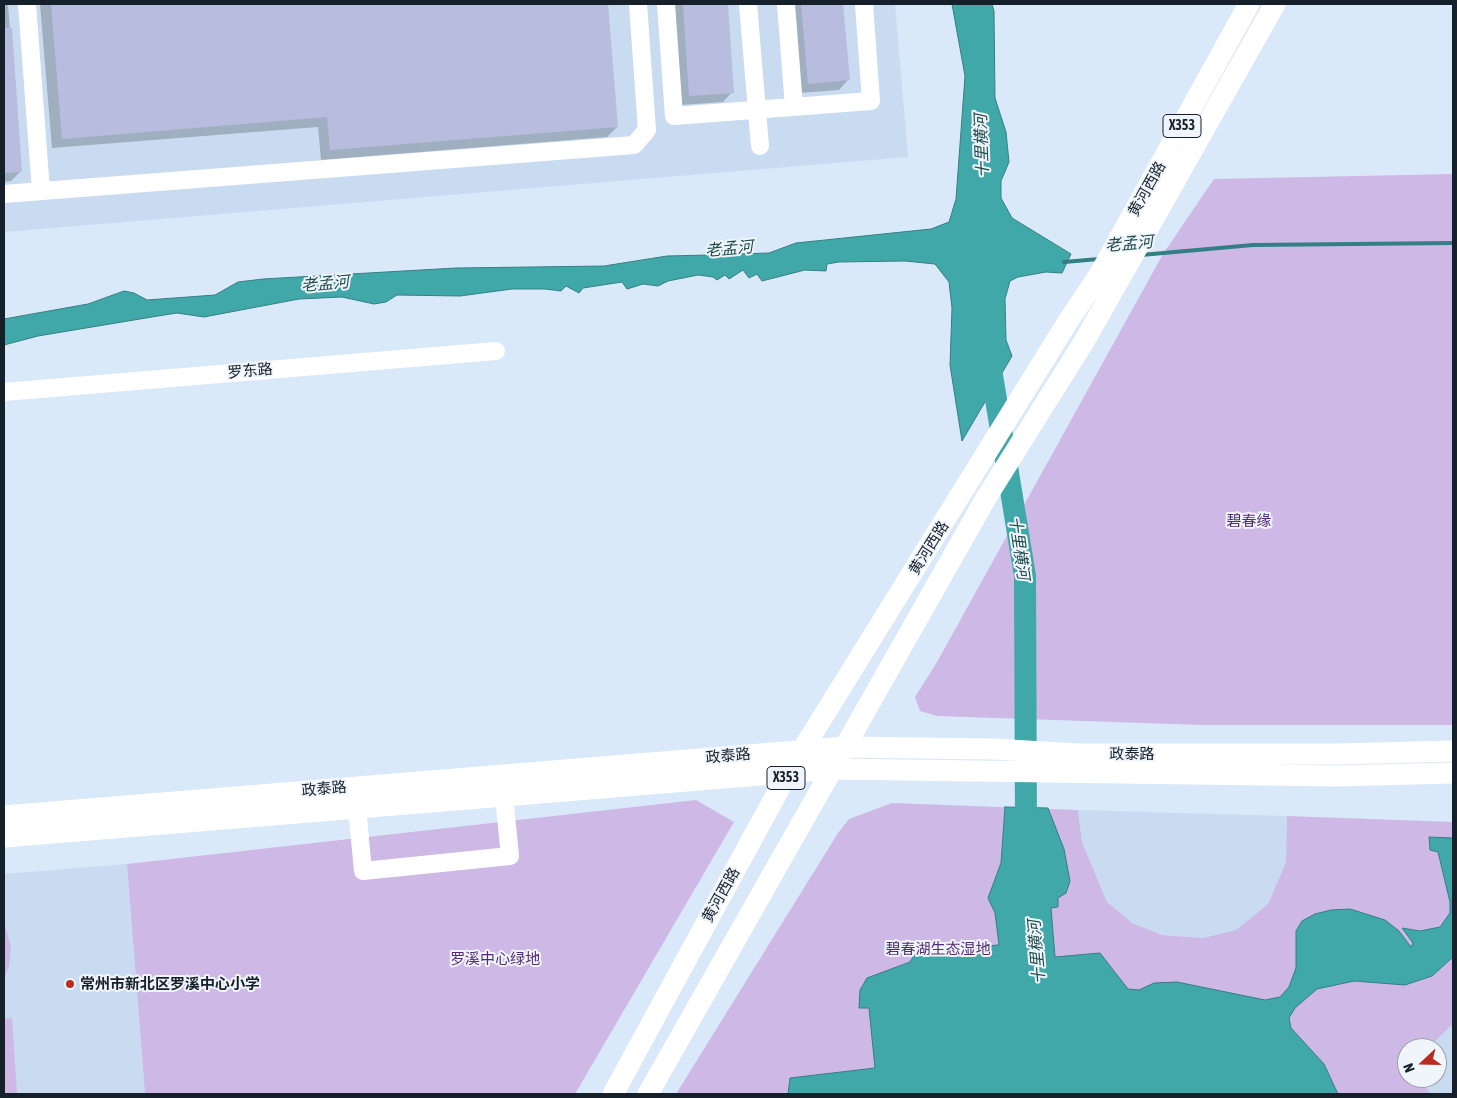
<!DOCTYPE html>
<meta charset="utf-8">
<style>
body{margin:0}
#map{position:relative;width:1457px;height:1098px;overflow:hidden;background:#dae9fa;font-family:"Asap Condensed",sans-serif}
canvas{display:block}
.frame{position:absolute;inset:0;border:5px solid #16202a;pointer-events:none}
.north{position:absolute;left:1397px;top:1038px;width:50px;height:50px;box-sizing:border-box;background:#f0f5fb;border:1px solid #99a0a7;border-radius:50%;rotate:249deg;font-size:14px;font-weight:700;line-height:20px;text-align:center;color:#16202a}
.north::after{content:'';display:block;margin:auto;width:18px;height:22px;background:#ba2c20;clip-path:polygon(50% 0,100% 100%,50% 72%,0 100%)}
</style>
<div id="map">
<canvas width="1457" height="1098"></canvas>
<div class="frame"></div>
<div class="north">N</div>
</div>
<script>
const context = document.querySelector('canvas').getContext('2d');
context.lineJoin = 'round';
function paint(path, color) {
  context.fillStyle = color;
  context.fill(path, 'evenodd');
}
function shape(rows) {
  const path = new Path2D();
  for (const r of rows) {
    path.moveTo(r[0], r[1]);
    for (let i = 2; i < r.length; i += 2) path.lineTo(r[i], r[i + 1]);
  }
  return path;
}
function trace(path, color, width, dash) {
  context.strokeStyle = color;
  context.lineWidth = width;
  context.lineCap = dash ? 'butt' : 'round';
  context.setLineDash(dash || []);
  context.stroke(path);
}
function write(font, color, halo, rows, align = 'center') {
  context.font = font + ' "Asap Condensed","Noto Sans SC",sans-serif';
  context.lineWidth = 4;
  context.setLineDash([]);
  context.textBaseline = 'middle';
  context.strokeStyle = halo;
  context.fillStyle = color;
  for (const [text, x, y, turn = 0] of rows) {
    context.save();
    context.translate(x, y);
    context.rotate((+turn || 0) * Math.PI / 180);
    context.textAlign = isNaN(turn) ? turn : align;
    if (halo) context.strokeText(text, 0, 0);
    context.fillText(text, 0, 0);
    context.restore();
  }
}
paint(shape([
 [4,4,895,4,908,157,4,232],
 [1078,810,1287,816,1286,862,1268,904,1236,930,1203,938,1162,935,1131,923,1107,902,1082,842],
 [127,864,145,1094,4,1094,4,874],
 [1453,1024,1453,1094,1431,1094,1419,1078,1437,1078,1437,1048,1428,1048]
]), '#c9dbf0');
paint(shape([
 [1453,174,1453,725,1202,725,937,716,920,711,915,697,937,662,1163,254,1214,179],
 [696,800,734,822,575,1094,145,1094,127,864],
 [892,803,1078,810,1082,842,1107,902,1132,923,1162,935,1203,938,1236,930,1268,904,1286,862,1287,816,1453,822,1453,1024,1428,1048,1407,1048,1407,1078,1419,1078,1431,1094,676,1094,838,833,849,819],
 [4,921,11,948,9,966,4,978],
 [12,1018,17,1094,4,1094,4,1019]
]), '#ceb8e6');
const water = shape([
 [952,4,992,4,994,11,995,98,1006,132,1009,162,1001,181,1001,198,1012,218,1071,254,1062,273,1046,272,1018,277,1010,281,1005,299,1006,340,1012,356,962,441,950,365,952,308,949,282,935,264,905,261,839,262,827,264,826,271,805,270,762,281,757,274,749,278,743,270,729,279,725,275,717,280,713,277,698,275,668,281,658,286,643,284,627,289,622,282,583,288,579,293,566,286,561,291,545,289,512,289,460,296,397,295,386,302,374,304,342,297,299,299,204,317,177,313,158,316,38,336,4,345,4,319,88,304,124,291,134,293,147,300,215,295,238,282,263,279,456,268,604,266,667,256,708,255,720,250,729,250,736,254,769,253,796,243,931,229,949,222,956,199,965,76,952,4],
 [1005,807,1048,808,1064,849,1070,881,1066,893,1058,898,1058,907,1051,908,1055,957,1100,953,1128,989,1139,990,1154,983,1177,982,1265,1000,1280,997,1289,987,1296,968,1296,931,1302,921,1315,914,1331,910,1350,909,1385,920,1399,931,1411,947,1413,943,1402,928,1420,931,1440,927,1450,913,1450,902,1438,852,1430,850,1429,837,1453,838,1453,957,1432,976,1405,985,1354,981,1317,989,1295,1008,1289,1018,1291,1028,1324,1064,1338,1094,788,1094,790,1078,875,1068,869,1008,859,1008,860,990,867,978,910,962,917,951,999,945,995,913,988,898,1001,863,1005,807]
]);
paint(water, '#41a8a9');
trace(water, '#347f83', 1);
paint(shape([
 [4,4,8,4,21,171,11,181,4,182],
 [40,4,606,4,617,127,607,137,321,160,318,127,52,148],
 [673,4,726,4,732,92,723,102,680,105],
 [791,4,842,4,848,80,839,90,799,93]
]), '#0003');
trace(shape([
 [1141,255,1253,245,1453,243],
 [1064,262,1099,259]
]), '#347f83', 4);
trace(shape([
 [989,357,1025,576,1026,837]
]), '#41a8a9', 22);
paint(shape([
 [51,4,608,4,618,127,330,150,327,117,62,139],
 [683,4,728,4,734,93,689,96],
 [801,4,843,4,850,80,808,84],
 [4,28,12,28,22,172,4,173]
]), '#b8bddf');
trace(shape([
 [27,4,41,191],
 [666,4,674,116,871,101,864,4],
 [748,4,760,146],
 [786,4,794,107],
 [4,194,634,145,647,130,638,4],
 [4,392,496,351],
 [357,808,363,871,510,856,504,796]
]), '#fff', 18);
trace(shape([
 [4,816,846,747,993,749,1078,754,1337,754,1453,751],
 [4,837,833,769,1337,776,1453,773],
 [613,1094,788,773,1067,323,1099,275,1249,4],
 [648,1094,986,498,1085,340,1275,4]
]), '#fff', 21);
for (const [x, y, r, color] of [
 [70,984,5,"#ba2c20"]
]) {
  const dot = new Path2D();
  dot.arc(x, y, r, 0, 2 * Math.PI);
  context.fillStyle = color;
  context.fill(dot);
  trace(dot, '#f0f5fb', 2);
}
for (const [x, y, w] of [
 [1182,126,38],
 [786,778,38]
]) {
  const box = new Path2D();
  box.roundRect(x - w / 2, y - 11.5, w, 23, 4);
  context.fillStyle = '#f0f5fb';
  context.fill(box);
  trace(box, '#16202a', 1);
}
write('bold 14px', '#16202a', null, [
 ["X353",1182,126],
 ["X353",786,778]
]);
write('15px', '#16202a', '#f0f5fb', [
 ["黄河西路",1147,189,-61],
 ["罗东路",250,371,-5],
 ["黄河西路",929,548,-58],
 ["政泰路",1132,754],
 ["政泰路",728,756,-5],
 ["政泰路",324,789,-5],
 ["黄河西路",721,895,-61]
]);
write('15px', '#542c76', '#f0f5fb', [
 ["碧春缘",1249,521],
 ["碧春湖生态湿地",938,949],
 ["罗溪中心绿地",495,959]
]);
write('bold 15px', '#16202a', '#f0f5fb', [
 ["常州市新北区罗溪中心小学",80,984]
], 'left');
write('italic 16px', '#1f4d4d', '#f0f5fb', [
 ["十里横河",982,146,-92],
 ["老孟河",1129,244,-5],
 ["老孟河",729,249,-5],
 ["老孟河",325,284,-5],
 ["十里横河",1019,548,82],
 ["十里横河",1037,952,-95]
]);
</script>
